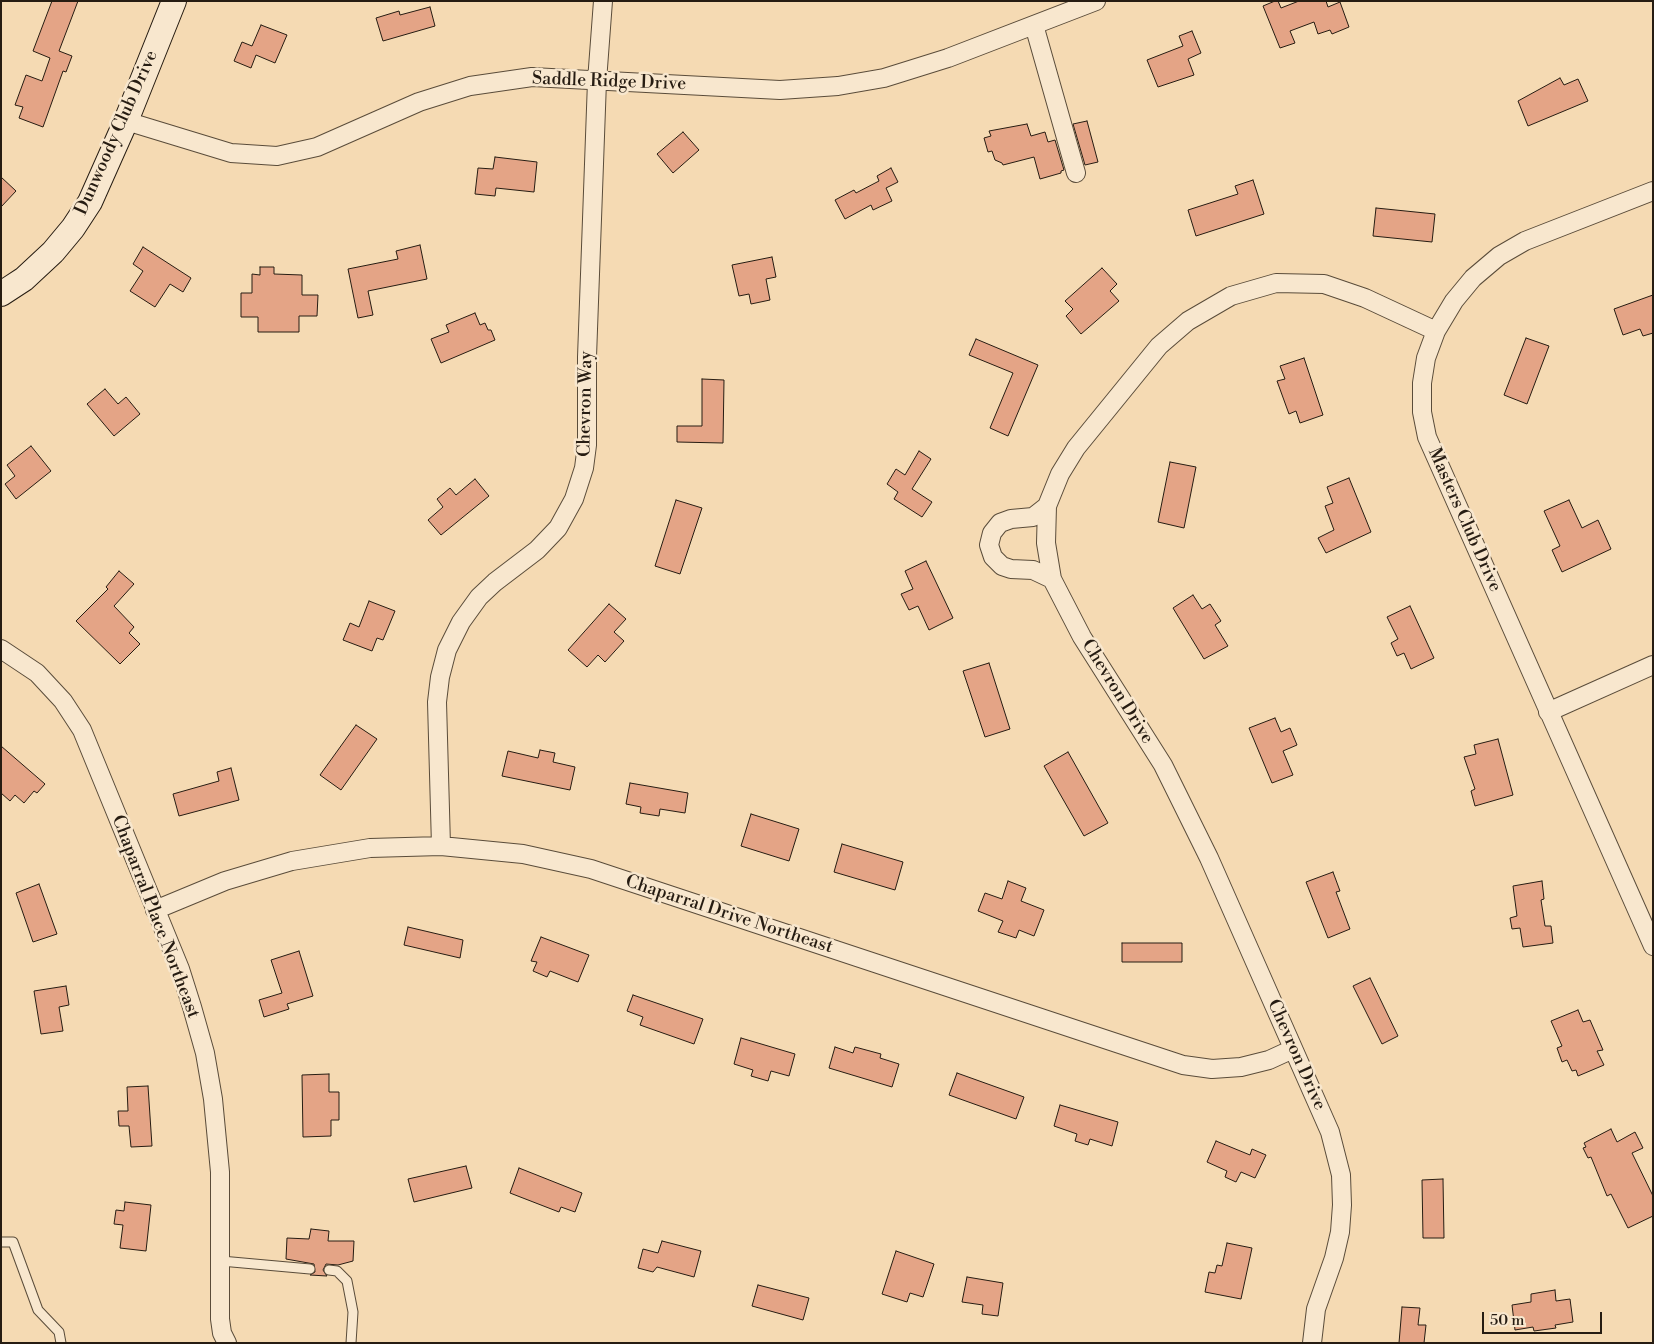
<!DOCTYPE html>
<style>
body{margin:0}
#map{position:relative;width:1654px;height:1344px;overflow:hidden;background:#f5dab3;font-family:"Libre Bodoni",serif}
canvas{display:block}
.frame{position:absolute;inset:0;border:2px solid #261c12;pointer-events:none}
.scale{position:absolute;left:1482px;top:1312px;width:120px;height:22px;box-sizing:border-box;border:2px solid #261c12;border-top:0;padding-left:6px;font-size:15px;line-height:18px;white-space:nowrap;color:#261c12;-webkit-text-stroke:4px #f8e7ce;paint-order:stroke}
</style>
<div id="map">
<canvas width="1654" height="1344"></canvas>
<div class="frame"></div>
<div class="scale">50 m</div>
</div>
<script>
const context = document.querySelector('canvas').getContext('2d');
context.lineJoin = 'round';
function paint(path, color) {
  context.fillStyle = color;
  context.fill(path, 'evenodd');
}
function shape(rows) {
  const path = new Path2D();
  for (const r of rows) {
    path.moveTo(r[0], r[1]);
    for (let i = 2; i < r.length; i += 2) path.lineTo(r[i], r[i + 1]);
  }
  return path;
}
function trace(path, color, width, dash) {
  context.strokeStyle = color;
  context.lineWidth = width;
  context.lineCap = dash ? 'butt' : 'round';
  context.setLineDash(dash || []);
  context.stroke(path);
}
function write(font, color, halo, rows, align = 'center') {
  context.font = font + ' "Libre Bodoni",serif';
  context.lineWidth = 5;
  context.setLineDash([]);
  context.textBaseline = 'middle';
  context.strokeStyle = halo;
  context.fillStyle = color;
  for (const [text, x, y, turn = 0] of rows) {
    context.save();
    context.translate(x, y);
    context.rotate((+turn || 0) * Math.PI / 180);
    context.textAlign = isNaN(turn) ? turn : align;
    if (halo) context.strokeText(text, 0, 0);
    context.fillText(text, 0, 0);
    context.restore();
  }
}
const building = shape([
 [52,1,78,1,59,51,72,56,66,72,63,71,43,127,19,118,23,107,15,105,26,75,42,81,50,58,33,51,52,1],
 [1275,1,1278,1,1281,8,1299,1,1326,1,1328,7,1340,2,1349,27,1332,34,1330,30,1318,34,1314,22,1290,31,1295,43,1280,48,1263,6,1275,1],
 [430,7,435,26,383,41,376,18,399,11,400,15,430,7],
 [261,25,287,35,275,63,256,55,251,68,234,61,242,42,252,46,261,25],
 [1192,31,1201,53,1188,59,1194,75,1158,87,1147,60,1183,46,1179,36,1192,31],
 [1560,78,1564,85,1578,79,1588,101,1528,126,1518,101,1560,78],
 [1087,121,1098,162,1085,165,1073,124,1087,121],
 [1027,124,1031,136,1045,132,1048,142,1055,140,1064,170,1061,171,1061,173,1040,179,1034,157,1003,165,1002,163,995,160,992,151,988,152,984,138,991,136,989,131,1027,124],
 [683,132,699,150,673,173,657,154,683,132],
 [495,157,537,162,534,192,496,188,495,196,475,194,478,168,493,169,495,157],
 [891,168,898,182,886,188,892,201,873,210,871,205,845,219,835,200,854,190,856,193,879,181,877,176,891,168],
 [1,177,16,191,1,207,1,177],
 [1253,180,1264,214,1196,236,1188,210,1238,194,1235,186,1253,180],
 [1376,208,1435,214,1432,242,1373,236,1376,208],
 [420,245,427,279,368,291,373,315,358,318,348,269,398,259,396,251,420,245],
 [143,247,191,278,183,292,170,284,155,307,130,291,143,271,133,264,143,247],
 [772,257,776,277,766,279,770,300,751,304,749,294,739,296,732,265,772,257],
 [260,267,274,267,274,274,302,275,302,295,318,295,317,316,299,316,299,332,258,332,258,317,241,317,241,293,252,293,252,274,260,275,260,267],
 [1102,268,1117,284,1110,291,1119,301,1081,334,1066,316,1073,309,1065,301,1102,268],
 [1653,295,1653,333,1643,336,1640,329,1623,335,1614,309,1653,295],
 [475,313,480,325,485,323,488,330,491,330,495,340,441,363,431,339,449,332,446,325,475,313],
 [1526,338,1549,346,1527,404,1504,395,1526,338],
 [976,339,1038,365,1008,436,990,428,1013,373,969,355,976,339],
 [1304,358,1323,415,1300,423,1296,411,1289,414,1277,381,1285,379,1280,366,1304,358],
 [702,379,724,380,723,443,677,442,677,426,702,426,702,379],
 [105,389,118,404,126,397,140,414,114,436,87,404,105,389],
 [31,446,51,471,16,499,5,484,15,476,7,465,31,446],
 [919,451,931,459,912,489,932,502,922,517,894,499,898,492,887,484,896,469,905,475,919,451],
 [1170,462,1196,467,1184,528,1158,522,1170,462],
 [1349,478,1371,532,1326,553,1318,538,1334,530,1325,506,1333,503,1327,487,1349,478],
 [475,479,489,496,441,535,428,520,443,507,437,499,450,488,456,495,475,479],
 [676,500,702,508,680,574,655,566,676,500],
 [1569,500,1582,528,1598,520,1611,549,1562,572,1552,550,1560,546,1544,511,1569,500],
 [926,561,953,618,929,630,918,606,909,610,901,594,913,589,905,571,926,561],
 [119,571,134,584,114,606,134,627,129,633,140,644,120,664,76,621,108,589,106,587,119,571],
 [1193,595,1202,609,1210,604,1221,621,1215,625,1228,646,1204,659,1173,608,1193,595],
 [369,601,395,611,383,640,377,638,372,651,343,640,350,623,359,627,369,601],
 [609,604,626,619,614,632,624,641,605,662,598,655,587,667,568,650,609,604],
 [1410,606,1434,658,1411,669,1404,653,1397,656,1391,643,1398,639,1387,617,1410,606],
 [989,663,1010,729,985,737,963,671,989,663],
 [1275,718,1281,732,1290,728,1297,745,1283,751,1293,775,1272,783,1249,728,1275,718],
 [356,725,377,739,341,790,320,775,356,725],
 [1498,739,1513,795,1475,806,1471,791,1475,789,1464,757,1476,754,1474,745,1498,739],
 [1,746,45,784,37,793,34,791,24,803,15,795,10,801,1,793,1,746],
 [540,750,555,753,553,762,575,767,570,790,502,776,508,751,538,758,540,750],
 [1068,752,1108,823,1084,836,1044,766,1068,752],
 [231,768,239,800,179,816,173,794,219,781,217,772,231,768],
 [630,783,688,793,685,813,660,809,659,816,640,813,641,807,626,804,630,783],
 [751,814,799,829,789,861,741,846,751,814],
 [842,844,903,862,895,890,834,872,842,844],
 [1333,872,1340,891,1336,892,1350,929,1328,938,1306,882,1333,872],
 [1008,881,1026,888,1021,901,1044,910,1034,936,1019,930,1016,938,998,932,1003,921,978,911,985,893,1002,899,1008,881],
 [1542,881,1544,899,1541,900,1545,926,1551,926,1553,943,1523,947,1520,928,1512,929,1510,918,1517,916,1513,886,1542,881],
 [39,884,57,934,33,942,16,893,39,884],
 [408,927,463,940,460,958,404,945,408,927],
 [541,937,589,955,578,982,550,971,547,977,533,971,537,962,531,961,541,937],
 [1122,943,1182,943,1182,962,1122,962,1122,943],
 [299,951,313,996,287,1004,289,1009,264,1017,259,1000,282,993,271,960,299,951],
 [1370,978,1398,1036,1382,1044,1353,986,1370,978],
 [66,986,69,1005,59,1007,63,1031,41,1034,34,991,66,986],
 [633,995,703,1019,694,1044,640,1025,643,1017,627,1011,633,995],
 [1578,1010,1583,1022,1590,1020,1603,1050,1597,1051,1604,1065,1578,1076,1576,1070,1572,1071,1567,1060,1562,1062,1557,1048,1562,1046,1551,1021,1578,1010],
 [741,1038,795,1054,789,1076,771,1071,768,1081,751,1076,753,1070,734,1064,741,1038],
 [835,1047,853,1053,855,1047,881,1054,880,1058,899,1064,892,1087,829,1068,835,1047],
 [957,1073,1024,1097,1016,1119,949,1095,957,1073],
 [329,1074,329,1092,339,1092,339,1120,331,1120,331,1136,303,1137,302,1075,329,1074],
 [148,1086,152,1146,131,1147,129,1126,119,1126,118,1111,128,1111,127,1087,148,1086],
 [1060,1105,1118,1122,1112,1146,1090,1139,1088,1145,1075,1141,1077,1134,1054,1126,1060,1105],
 [1611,1129,1617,1142,1635,1132,1643,1148,1632,1153,1653,1196,1653,1216,1628,1228,1611,1194,1607,1196,1591,1157,1588,1158,1583,1148,1586,1147,1584,1143,1611,1129],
 [1216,1141,1250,1155,1252,1149,1266,1155,1255,1178,1241,1172,1236,1182,1225,1177,1227,1171,1207,1162,1216,1141],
 [466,1166,472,1188,414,1202,408,1179,466,1166],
 [519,1168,582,1193,575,1212,561,1207,559,1212,510,1193,519,1168],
 [1443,1179,1444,1238,1423,1238,1422,1180,1443,1179],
 [125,1202,151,1205,146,1251,120,1248,123,1225,114,1224,116,1210,124,1211,125,1202],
 [311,1229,329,1231,328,1241,354,1241,353,1261,338,1265,326,1264,323,1270,327,1276,310,1275,315,1272,314,1264,286,1259,287,1238,309,1239,311,1229],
 [662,1241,701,1251,694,1277,657,1267,653,1272,638,1268,643,1249,658,1253,662,1241],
 [1227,1243,1252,1248,1241,1299,1205,1292,1209,1272,1215,1273,1217,1265,1222,1266,1227,1243],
 [896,1251,934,1264,923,1297,910,1293,907,1302,882,1294,896,1251],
 [967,1277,1003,1283,998,1316,982,1314,983,1305,962,1302,967,1277],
 [758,1285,809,1298,803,1320,752,1306,758,1285],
 [1555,1290,1556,1301,1570,1299,1573,1322,1555,1325,1556,1328,1534,1331,1533,1327,1515,1330,1512,1305,1531,1302,1531,1294,1555,1290],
 [1402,1307,1420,1308,1418,1325,1426,1325,1424,1343,1399,1343,1402,1307]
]);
paint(building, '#e4a486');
trace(building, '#261c12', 1);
const lane = shape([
 [1,1242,13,1242,38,1310,59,1332,61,1343],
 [221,1261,310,1269],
 [329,1270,337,1271,347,1281,353,1312,351,1343]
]);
const street = shape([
 [1034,25,1076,173],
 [126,121,231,153,277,156,317,147,419,102,470,86,532,77,780,90,838,86,884,78,948,58,1096,1],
 [1653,191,1525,241,1499,256,1473,278,1454,301,1436,331,1426,358,1422,383,1422,412,1427,437,1653,946],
 [1047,506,1033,517,1011,519,1000,523,992,533,989,545,993,557,1002,566,1011,569,1033,570,1052,579],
 [1,649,37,673,63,701,82,730,180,969,192,1007,205,1053,213,1099,220,1172,220,1319,222,1333,227,1343],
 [1548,712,1653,665],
 [441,846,437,702,440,677,447,650,461,622,479,597,495,582,537,550,558,528,574,499,584,468,587,445,587,357,597,81,603,1],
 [155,910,225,881,292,861,370,848,441,846,523,854,591,869,1183,1065,1212,1069,1241,1067,1269,1060,1293,1049],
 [1312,1343,1316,1309,1334,1258,1340,1232,1342,1205,1341,1175,1330,1132,1209,858,1163,765,1082,637,1052,579,1046,543,1047,506,1060,474,1076,448,1159,346,1188,321,1231,296,1276,283,1324,284,1365,298,1436,331]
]);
const secondary = shape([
 [1,294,24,279,53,252,73,228,90,202,126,121,174,1]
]);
trace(lane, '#5a4c3a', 11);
trace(street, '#5a4c3a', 20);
trace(secondary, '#261c12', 26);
trace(lane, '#f8e7ce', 9);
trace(street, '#f8e7ce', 18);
trace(secondary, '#f8e7ce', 24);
write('18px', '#261c12', '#f8e7ce', [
 ["Saddle Ridge Drive",609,82,2],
 ["Dunwoody Club Drive",117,133,-66],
 ["Chevron Way",586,404,-89],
 ["Masters Club Drive",1464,520,66],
 ["Chevron Drive",1117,692,58],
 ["Chaparral Drive Northeast",729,915,18],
 ["Chaparral Place Northeast",155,917,69],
 ["Chevron Drive",1296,1055,66]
]);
</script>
